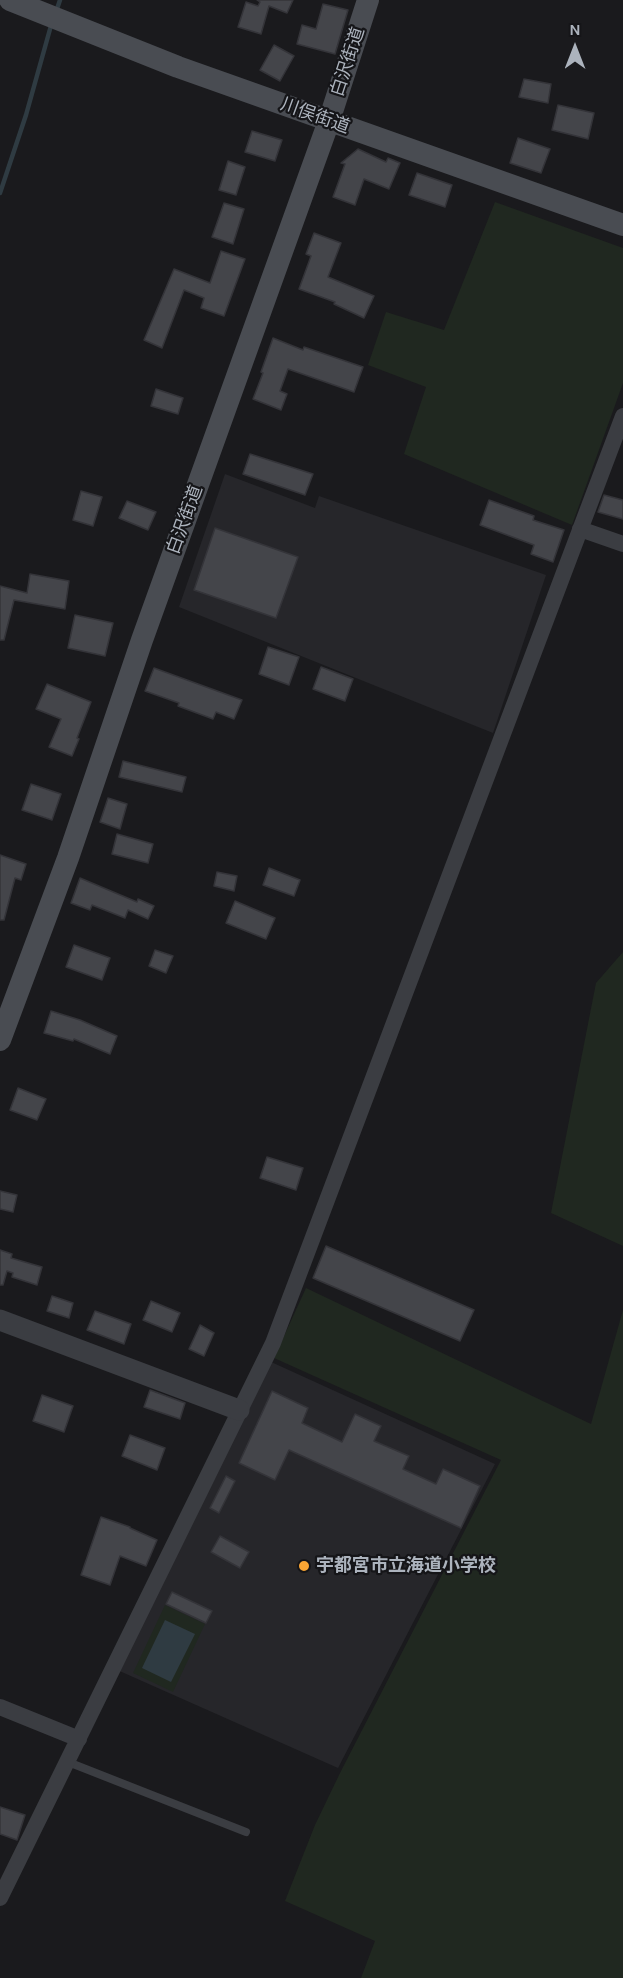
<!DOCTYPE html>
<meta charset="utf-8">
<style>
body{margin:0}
#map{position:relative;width:623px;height:1978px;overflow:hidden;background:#1a1a1d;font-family:Karla,sans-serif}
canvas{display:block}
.north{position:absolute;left:545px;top:18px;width:60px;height:60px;-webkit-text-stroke:4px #151518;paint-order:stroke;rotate:0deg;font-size:16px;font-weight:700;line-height:24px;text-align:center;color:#acb3bd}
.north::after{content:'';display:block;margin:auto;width:21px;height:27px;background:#acb3bd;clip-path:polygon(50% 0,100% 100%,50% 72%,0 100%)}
</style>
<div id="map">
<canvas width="623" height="1978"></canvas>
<div class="north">N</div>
</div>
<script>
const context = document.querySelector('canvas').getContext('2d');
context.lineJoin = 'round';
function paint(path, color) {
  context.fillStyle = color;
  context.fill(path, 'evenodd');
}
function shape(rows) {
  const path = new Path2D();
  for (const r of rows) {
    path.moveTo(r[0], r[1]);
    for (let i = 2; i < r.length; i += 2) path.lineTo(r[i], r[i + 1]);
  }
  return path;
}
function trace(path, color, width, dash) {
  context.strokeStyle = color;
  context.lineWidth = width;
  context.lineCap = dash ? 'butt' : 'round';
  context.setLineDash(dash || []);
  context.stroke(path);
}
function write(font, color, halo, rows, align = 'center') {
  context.font = font + ' Karla,"Noto Sans JP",sans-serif';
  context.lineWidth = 4.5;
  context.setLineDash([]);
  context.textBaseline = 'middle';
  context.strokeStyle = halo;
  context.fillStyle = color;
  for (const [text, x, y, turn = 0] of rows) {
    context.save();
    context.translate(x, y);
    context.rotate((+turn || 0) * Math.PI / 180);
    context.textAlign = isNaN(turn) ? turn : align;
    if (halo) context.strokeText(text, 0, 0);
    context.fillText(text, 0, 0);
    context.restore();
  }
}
paint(shape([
 [225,474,315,508,319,496,546,575,493,733,179,607],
 [269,1361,495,1464,338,1768,115,1669]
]), '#26262a');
paint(shape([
 [495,202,623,248,623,383,572,525,404,454,426,387,368,365,386,312,444,330],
 [623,952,623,1246,551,1213,596,983],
 [306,1288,591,1424,623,1310,623,1978,361,1978,375,1941,285,1901,315,1825,340,1773,501,1460,274,1358],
 [165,1605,205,1624,173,1692,133,1673]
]), '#202820');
paint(shape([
 [165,1620,195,1634,171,1682,142,1668]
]), '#2f3b42');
trace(shape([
 [56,12,60,0],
 [0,193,26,115,52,22]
]), '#2f3b42', 4.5);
const building = shape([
 [257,0,293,0,287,13,269,6,261,34,238,27,246,2,258,6,260,2,257,0],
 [323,4,348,10,335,54,297,44,302,25,316,29,323,4],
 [274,45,294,56,280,81,260,70,274,45],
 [524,79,551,84,548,103,519,97,524,79],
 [558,105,594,113,588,139,552,130,558,105],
 [252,131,282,140,275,161,245,152,252,131],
 [518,138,550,149,541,173,510,163,518,138],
 [358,149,386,162,388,158,400,163,389,189,364,179,355,205,333,197,345,164,341,163,358,149],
 [228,161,245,167,236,195,219,190,228,161],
 [417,173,452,185,445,207,409,195,417,173],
 [224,203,244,209,233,244,212,237,224,203],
 [314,233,341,243,328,277,374,296,364,318,334,304,335,302,299,289,311,256,306,254,314,233],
 [221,251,245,259,224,316,201,308,204,298,184,290,162,348,144,340,174,269,210,283,221,251],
 [273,338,303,350,304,347,363,367,354,392,288,369,280,391,287,394,281,410,253,399,263,373,261,372,273,338],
 [156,389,183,398,178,414,151,406,156,389],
 [250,454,313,474,305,495,243,474,250,454],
 [81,491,102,497,93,526,73,520,81,491],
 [604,495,623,500,623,519,598,512,604,495],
 [489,500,534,516,533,520,564,530,553,562,531,554,534,545,480,525,489,500],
 [127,501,156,512,148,530,119,518,127,501],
 [215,528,298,557,276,618,194,590,215,528],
 [30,574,69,581,65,609,14,600,4,640,0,640,0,586,27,593,30,574],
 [75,615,113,623,105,656,68,648,75,615],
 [268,647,299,657,289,685,259,674,268,647],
 [321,667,353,679,345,701,313,689,321,667],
 [154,668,242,700,234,719,216,712,213,719,178,706,179,703,145,691,154,668],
 [47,684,91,702,77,738,79,739,72,756,49,747,61,719,36,709,47,684],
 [123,761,186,777,182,792,119,777,123,761],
 [31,784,61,794,52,820,22,810,31,784],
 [108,798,127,804,120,829,100,822,108,798],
 [117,834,153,844,148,863,112,854,117,834],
 [0,855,26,864,21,880,15,878,4,920,0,920,0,855],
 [269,868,300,880,294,896,263,885,269,868],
 [217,872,237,876,234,891,214,886,217,872],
 [80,878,137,902,138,899,154,906,148,919,128,910,125,918,92,905,90,910,71,903,80,878],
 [235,901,275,918,266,939,226,923,235,901],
 [74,945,110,958,102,980,66,967,74,945],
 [155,950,173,956,166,973,149,966,155,950],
 [51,1011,80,1020,117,1036,110,1054,74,1039,73,1041,44,1033,51,1011],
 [18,1088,46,1099,37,1120,10,1110,18,1088],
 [267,1157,303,1168,296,1190,260,1178,267,1157],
 [0,1191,17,1195,13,1212,0,1209,0,1191],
 [326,1246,474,1310,460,1341,313,1278,326,1246],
 [0,1250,12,1254,11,1258,42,1267,37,1285,12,1277,13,1273,7,1271,3,1285,0,1285,0,1250],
 [52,1296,73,1303,69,1318,47,1311,52,1296],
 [151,1301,180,1313,172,1332,143,1320,151,1301],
 [95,1311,131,1324,124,1344,87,1330,95,1311],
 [200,1325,214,1333,204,1356,189,1349,200,1325],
 [150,1390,185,1403,180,1419,144,1407,150,1390],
 [272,1391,308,1408,302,1423,342,1442,355,1414,381,1426,374,1441,409,1456,403,1469,436,1484,443,1469,480,1486,461,1528,289,1450,275,1480,239,1463,272,1391],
 [42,1395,73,1406,64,1432,33,1421,42,1395],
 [130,1435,165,1448,157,1470,122,1456,130,1435],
 [226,1476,235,1481,219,1513,210,1508,226,1476],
 [101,1517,130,1527,130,1528,157,1540,146,1566,120,1556,110,1585,81,1575,101,1517],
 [220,1536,249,1552,240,1568,211,1552,220,1536],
 [172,1592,212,1611,206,1623,166,1604,172,1592],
 [0,1807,25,1815,17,1840,0,1834,0,1807]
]);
paint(building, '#44454a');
trace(building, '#343439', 1.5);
trace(shape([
 [68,1762,246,1832]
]), '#3b3d42', 8);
trace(shape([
 [580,529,623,544],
 [0,1707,79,1739],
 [0,1898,273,1343,623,416]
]), '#3b3d42', 16);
trace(shape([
 [0,1320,239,1410]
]), '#3b3d42', 21);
trace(shape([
 [10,0,178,67,623,225],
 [0,1040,68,858,142,640,329,121,368,0]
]), '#494c52', 22);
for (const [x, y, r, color] of [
 [304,1566,6,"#fba634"]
]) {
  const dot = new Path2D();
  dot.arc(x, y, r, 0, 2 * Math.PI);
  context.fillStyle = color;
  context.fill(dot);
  trace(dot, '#151518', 2);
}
write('18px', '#acb3bd', '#151518', [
 ["白沢街道",348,62,-72],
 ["川俣街道",315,116,20],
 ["白沢街道",185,520,-70]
]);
write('bold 18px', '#acb3bd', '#151518', [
 ["宇都宮市立海道小学校",316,1566]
], 'left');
</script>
